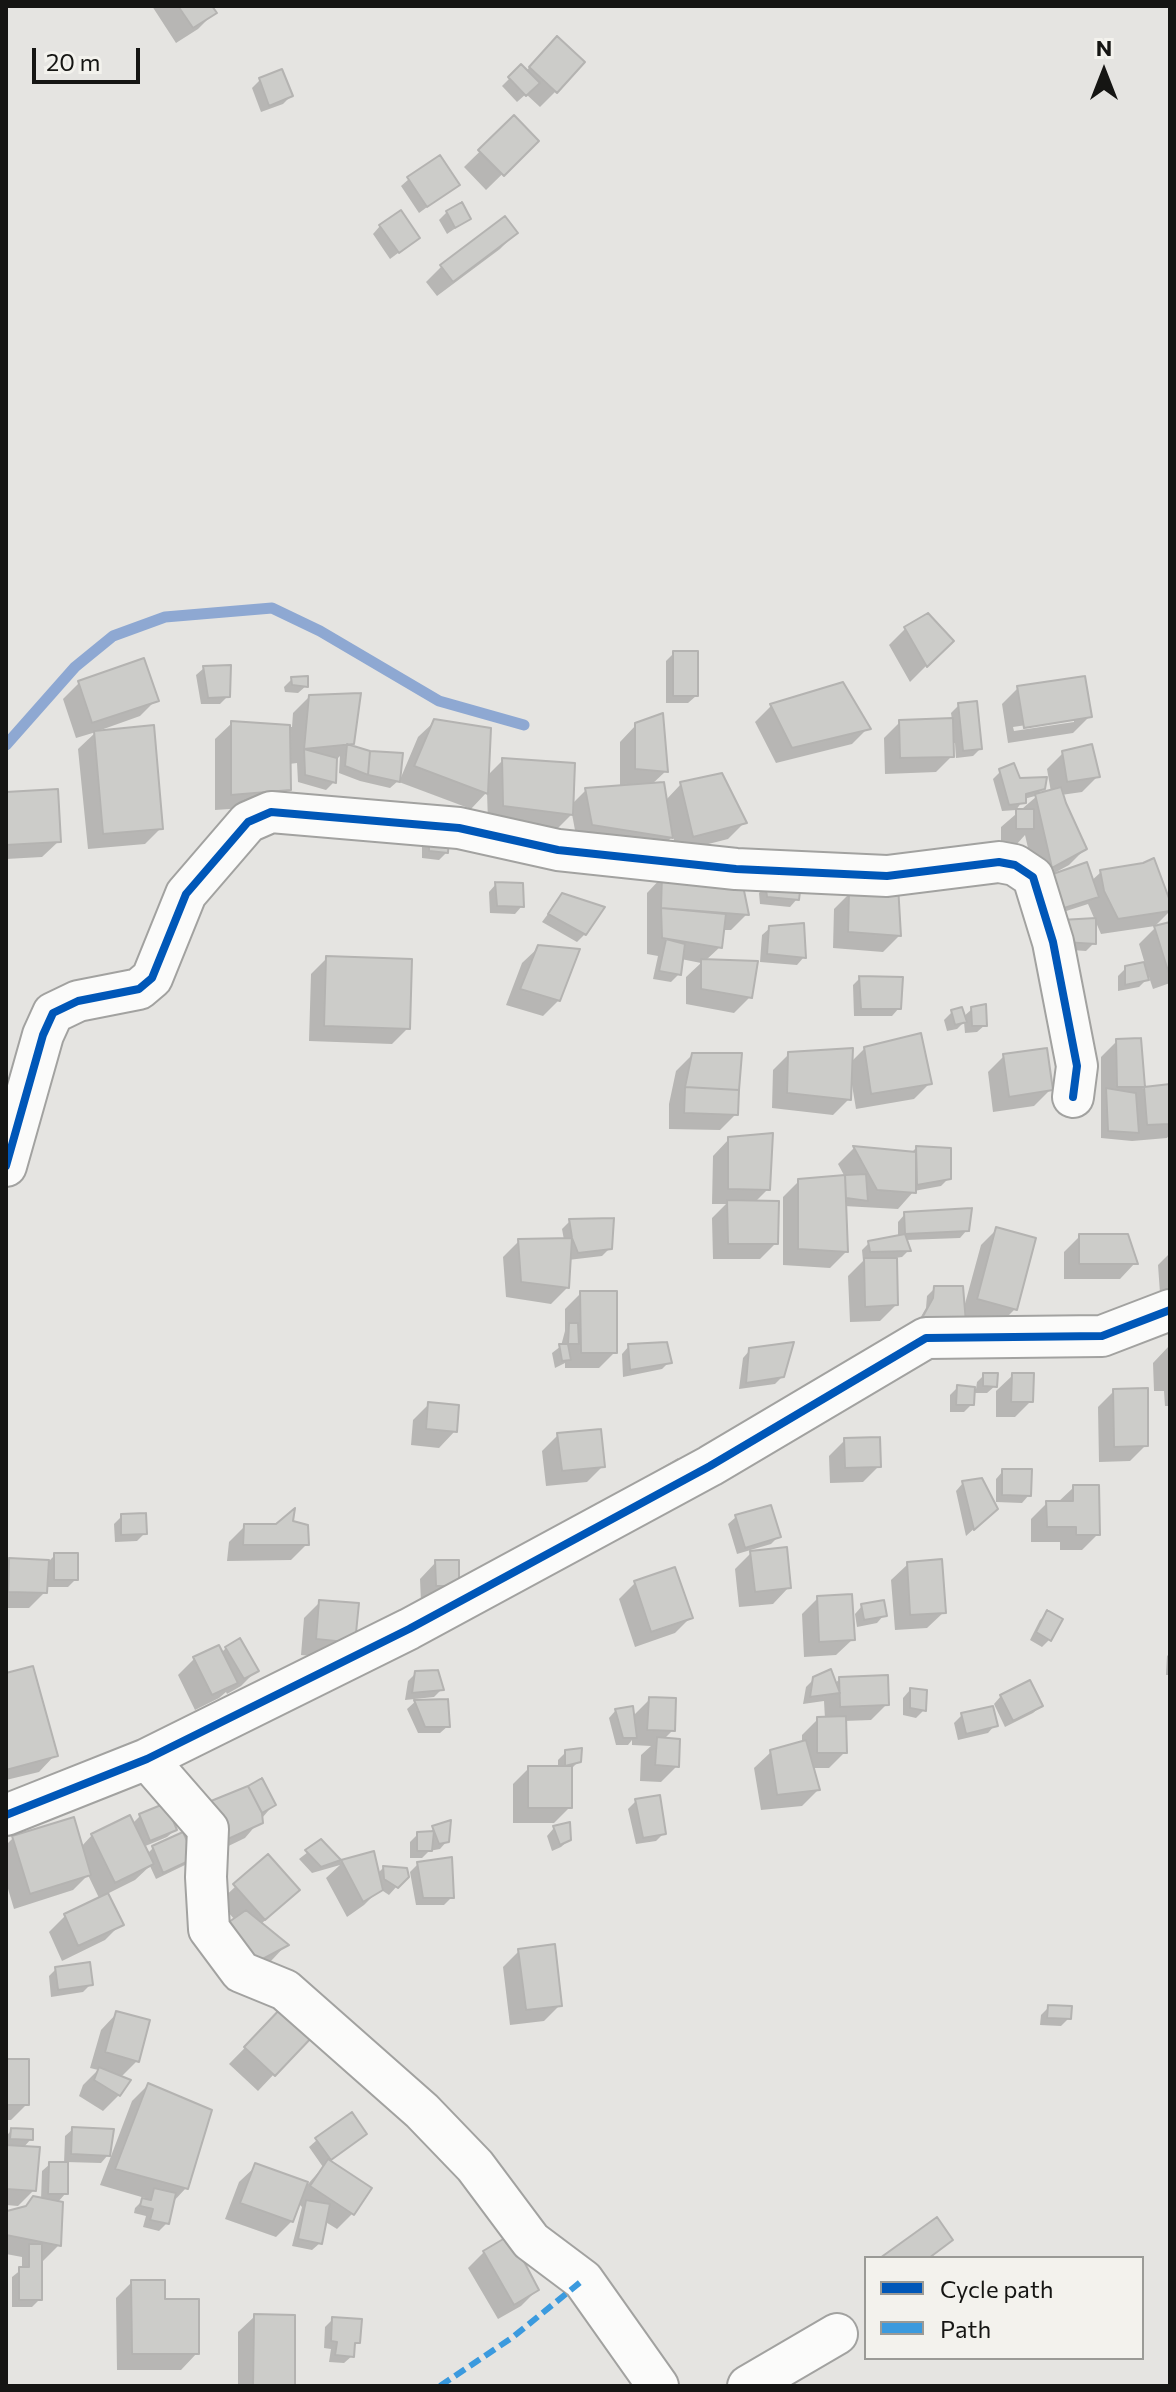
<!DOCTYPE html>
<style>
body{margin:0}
#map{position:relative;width:1176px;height:2392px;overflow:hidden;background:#e5e4e1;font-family:Commissioner,sans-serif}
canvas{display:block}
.frame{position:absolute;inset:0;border:8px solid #151513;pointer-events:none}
.legend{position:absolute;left:864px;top:2256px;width:280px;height:104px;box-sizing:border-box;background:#f3f2ed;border:2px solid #9a9a96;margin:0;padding:10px 14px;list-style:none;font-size:24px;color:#151513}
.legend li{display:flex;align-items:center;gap:16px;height:40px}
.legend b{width:40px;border:2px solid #9a9a96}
.north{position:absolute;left:1064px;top:32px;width:80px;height:80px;-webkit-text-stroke:6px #f3f2ed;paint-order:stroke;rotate:0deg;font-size:22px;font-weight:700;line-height:32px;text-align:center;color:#151513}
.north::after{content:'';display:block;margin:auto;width:28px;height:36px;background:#151513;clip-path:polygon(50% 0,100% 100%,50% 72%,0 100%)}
.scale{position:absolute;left:32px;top:48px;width:108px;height:36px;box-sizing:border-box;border:4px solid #151513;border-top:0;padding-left:10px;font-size:24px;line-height:28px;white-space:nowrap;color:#151513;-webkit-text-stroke:6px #f3f2ed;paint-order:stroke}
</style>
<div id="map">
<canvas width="1176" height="2392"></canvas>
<div class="frame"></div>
<ul class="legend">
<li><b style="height:10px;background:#0057b8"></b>Cycle path</li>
<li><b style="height:10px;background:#3b9ade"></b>Path</li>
</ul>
<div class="north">N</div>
<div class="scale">20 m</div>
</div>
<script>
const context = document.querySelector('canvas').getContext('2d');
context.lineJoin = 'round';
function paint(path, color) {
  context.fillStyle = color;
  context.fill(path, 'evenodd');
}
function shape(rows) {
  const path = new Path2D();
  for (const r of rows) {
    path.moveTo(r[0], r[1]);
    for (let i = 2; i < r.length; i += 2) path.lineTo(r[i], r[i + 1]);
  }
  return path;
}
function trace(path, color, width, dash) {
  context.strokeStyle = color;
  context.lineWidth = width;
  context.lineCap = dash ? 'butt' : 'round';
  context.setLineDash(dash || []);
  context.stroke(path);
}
paint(shape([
 [152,6,209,6,214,13,198,29,176,43],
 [541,55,556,91,540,107,526,94,517,102,502,86,521,67,526,71],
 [281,71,291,96,283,104,261,112,252,88,260,80],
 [514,118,536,141,486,190,464,167],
 [409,179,457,185,419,213,401,186],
 [447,212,469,219,447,234,439,220],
 [380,226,418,238,390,259,373,234],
 [516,233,500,249,437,296,426,282,442,266],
 [928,616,951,641,910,682,889,645,905,629],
 [674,653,696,696,688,703,666,703,666,661],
 [204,668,228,696,220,704,201,704,196,675],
 [292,679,306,686,298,693,285,692,284,687],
 [79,683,156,700,140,716,98,731,161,828,145,844,88,849,78,749,96,732,76,738,63,699],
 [1018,688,1089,717,1073,733,1008,743,1002,704],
 [1074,718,1074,722,1014,731,1013,727],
 [310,696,352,744,349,747,398,781,390,788,360,781,339,773,340,756,336,760,334,782,326,790,298,782,297,763,289,764,289,789,273,806,215,810,215,739,232,723,292,727,293,713],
 [959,705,980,749,973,756,956,758,955,743,952,744,952,756,936,772,885,774,884,738,900,722,952,720,951,713],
 [771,706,868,728,852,744,776,763,755,722],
 [435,721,487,776,503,760,572,804,586,790,620,787,620,742,636,725,666,771,651,785,665,801,681,784,744,823,728,839,677,852,673,836,655,854,577,841,572,814,555,831,488,822,487,792,471,809,399,782,418,737],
 [1063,753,1098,776,1082,792,1061,795,1085,849,1069,865,1036,883,1025,835,1016,845,1001,845,1001,827,1037,796,1051,792,1047,769],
 [1001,771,1018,780,1043,788,1035,796,1024,799,1016,810,1002,811,993,779],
 [6,794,59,841,42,857,6,859],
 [430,836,446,853,439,860,422,858,422,843],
 [1101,872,1170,906,1170,911,1155,926,1101,934,1088,904,1054,915],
 [663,876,747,914,731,930,722,930,720,947,705,961,750,997,734,1013,686,1004,686,977,701,963,681,959,679,974,671,982,653,979,658,956,647,954,647,893],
 [496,884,522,906,515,914,490,913,489,892],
 [766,885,797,899,790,907,760,904,759,893],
 [850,893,899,936,883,952,833,948,834,909],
 [562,895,585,934,577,942,542,922],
 [1170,924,1170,983,1153,989,1149,977,1139,987,1118,991,1118,976,1126,968,1145,964,1139,944,1155,928],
 [770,928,804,957,797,965,760,962,762,935],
 [1055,930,1094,943,1086,951,1056,949],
 [539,947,559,1000,543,1016,506,1005,522,963],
 [327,958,408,1028,392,1044,309,1041,311,974],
 [860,978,899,1008,892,1016,854,1016,853,985],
 [972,1009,985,1025,977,1032,965,1033,964,1022,957,1029,947,1031,944,1020,952,1012,963,1017],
 [1139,1040,1143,1089,1170,1086,1170,1134,1167,1138,1132,1141,1101,1138,1101,1057,1117,1041],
 [865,1048,930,1083,914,1099,856,1109,852,1085,850,1085,849,1099,833,1115,772,1108,773,1070,789,1054,850,1063],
 [692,1055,736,1114,720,1130,669,1129,669,1104,676,1071],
 [1004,1056,1050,1090,1034,1106,993,1112,988,1072],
 [729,1139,768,1189,755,1202,776,1243,760,1259,713,1259,712,1218,726,1204,712,1204,713,1156],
 [854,1148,910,1154,916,1148,949,1178,941,1186,914,1191,898,1209,844,1206,846,1252,830,1268,783,1265,783,1197,799,1181,845,1177,838,1164],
 [905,1214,967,1230,960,1238,906,1240,909,1250,902,1257,895,1258,896,1305,880,1321,850,1322,848,1276,863,1261,862,1250,869,1243,898,1237,898,1222],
 [570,1221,610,1248,602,1256,568,1260,567,1288,551,1304,506,1297,503,1257,519,1241,564,1240,562,1229],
 [997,1229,1015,1309,999,1325,963,1316,911,1334,926,1308,927,1296,935,1288,963,1311,981,1245],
 [1080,1236,1135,1263,1120,1279,1064,1279,1064,1252],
 [1170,1253,1170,1293,1160,1293,1158,1265],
 [581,1293,615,1352,599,1368,565,1368,565,1363,555,1368,552,1353,561,1346,565,1331,565,1309],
 [629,1346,669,1362,662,1369,623,1377,622,1354],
 [1169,1346,1170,1406,1165,1406,1164,1391,1154,1391,1153,1363],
 [750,1350,783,1376,775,1384,739,1389,743,1358],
 [984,1375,995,1386,987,1393,972,1393,972,1404,964,1412,950,1412,950,1395,958,1387,976,1389,977,1382],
 [1013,1375,1031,1401,1015,1417,996,1417,996,1391],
 [1114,1391,1146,1445,1130,1461,1099,1462,1098,1407],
 [429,1404,455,1431,439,1448,411,1445,413,1420],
 [558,1435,603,1466,587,1482,546,1486,542,1451],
 [845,1440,879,1466,863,1482,830,1483,829,1456],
 [678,1458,687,1474,649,1479,656,1471],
 [1003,1471,1029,1495,1022,1503,996,1502,996,1479],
 [963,1483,987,1517,966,1536,956,1491],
 [1074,1487,1098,1534,1082,1550,1060,1550,1060,1542,1031,1542,1031,1519,1047,1503,1057,1503],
 [122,1516,145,1533,137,1541,115,1542,114,1524],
 [736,1517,779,1536,771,1544,737,1554,728,1524],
 [291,1522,307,1544,291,1560,227,1561,229,1542,245,1526,276,1526],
 [751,1553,789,1587,773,1604,739,1607,735,1569],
 [55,1555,76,1579,68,1587,45,1587,45,1592,29,1608,6,1608,6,1564,10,1560,48,1562],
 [436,1562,457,1562,441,1601,421,1602,420,1579],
 [908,1564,944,1612,927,1628,895,1630,891,1580],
 [635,1583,691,1617,675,1633,635,1647,619,1599],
 [818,1598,853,1639,836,1655,804,1657,802,1614],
 [320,1602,357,1605,337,1658,301,1655,304,1618],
 [862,1606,884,1615,877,1623,857,1627,855,1614],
 [1048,1613,1050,1639,1042,1647,1030,1640,1040,1620],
 [226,1648,257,1670,241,1686,227,1694,226,1692,219,1698,195,1710,178,1675,194,1659,221,1653],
 [1170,1653,1170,1675,1166,1675,1167,1656],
 [416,1673,442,1689,434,1697,405,1700,408,1681],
 [6,1675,55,1755,39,1772,6,1780],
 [814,1679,834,1684,840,1679,887,1704,871,1720,844,1721,845,1752,829,1768,812,1768,818,1790,802,1806,761,1810,754,1768,771,1752,802,1744,802,1735,818,1719,825,1719,824,1701,803,1704,806,1687],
 [910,1690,924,1710,916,1718,903,1715,903,1698],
 [1001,1696,1041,1706,1033,1713,1005,1727,994,1704],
 [650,1699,673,1730,664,1739,677,1766,661,1782,640,1781,641,1755,651,1746,632,1745,632,1740,628,1745,616,1745,609,1718,616,1710,633,1716],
 [417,1700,448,1726,440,1733,418,1733,407,1709],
 [962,1715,995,1725,988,1733,958,1740,954,1723],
 [566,1752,579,1761,570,1770,570,1807,554,1823,513,1823,513,1784,529,1768,558,1768,558,1760],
 [636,1801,663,1834,656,1841,636,1844,628,1809],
 [212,1802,274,1804,245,1838,212,1854,196,1818],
 [140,1816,175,1830,167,1837,143,1847,147,1854,153,1848,182,1835,193,1857,185,1865,156,1879,150,1866,135,1880,107,1894,121,1924,105,1940,62,1961,49,1932,65,1916,100,1900,88,1875,73,1890,14,1909,6,1882,6,1845,13,1838,81,1847,92,1835,132,1824],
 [434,1828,447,1841,440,1849,429,1851,422,1858,410,1858,410,1842,418,1834,429,1833],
 [554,1828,569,1840,561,1847,552,1851,547,1836],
 [321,1842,341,1862,372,1853,377,1874,383,1868,406,1876,389,1895,380,1889,364,1905,347,1917,326,1878,340,1865,312,1873,299,1859],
 [268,1856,281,1906,261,1924,286,1945,271,1961,240,1977,235,1920,219,1902],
 [418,1864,452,1897,444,1905,416,1905,410,1872],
 [519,1951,560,2005,544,2021,510,2025,503,1967],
 [56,1969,91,1984,83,1992,51,1997,49,1976],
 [1049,2007,1069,2018,1061,2026,1040,2025,1041,2015],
 [283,2009,311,2035,258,2091,229,2064],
 [117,2013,137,2061,120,2078,119,2095,103,2111,79,2096,83,2085,98,2070,90,2068,101,2030],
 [6,2061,27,2104,11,2120,6,2120],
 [148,2085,186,2188,172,2203,167,2223,159,2231,143,2227,146,2216,134,2213,135,2208,145,2198,100,2185,132,2101],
 [73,2129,108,2155,101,2163,66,2162,66,2193,57,2203,59,2245,43,2261,40,2260,40,2299,32,2307,12,2307,12,2277,22,2269,22,2257,6,2254,6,2215,41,2200,42,2171,50,2164,64,2164,65,2136],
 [12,2130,31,2139,23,2148,34,2190,18,2206,6,2205,6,2136],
 [365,2134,328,2162,353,2213,337,2229,324,2221,320,2243,312,2250,292,2246,302,2207,300,2205,298,2204,292,2221,276,2237,225,2219,239,2182,256,2166,308,2184,323,2167,309,2147,317,2140],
 [484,2252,537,2290,521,2306,498,2319,468,2268],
 [132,2282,163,2301,197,2353,181,2370,117,2370,116,2298],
 [255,2316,293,2386,238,2386,238,2332],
 [333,2319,358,2342,352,2348,352,2356,344,2363,329,2362,331,2349,324,2348,325,2327]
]), '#0003');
trace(shape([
 [6,745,75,667,113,636,165,617,272,608,320,631,439,701,524,725]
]), '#8ea8d2', 11);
const building = shape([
 [178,6,212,6,217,13,193,28,178,6],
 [557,36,585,62,557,93,529,67,557,36],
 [521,64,540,83,526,96,508,77,521,64],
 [282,69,293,96,269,106,259,78,282,69],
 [514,115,539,141,504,176,478,150,514,115],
 [440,155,460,185,427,207,407,177,440,155],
 [462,202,471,219,455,228,446,211,462,202],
 [401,210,420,238,399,253,379,225,401,210],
 [505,216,518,233,453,282,440,265,505,216],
 [928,613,954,641,927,667,904,627,928,613],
 [673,651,698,651,698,696,673,696,673,651],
 [144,658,159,701,92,723,78,681,144,658],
 [231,665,230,697,208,698,203,666,231,665],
 [308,676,308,687,292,685,291,677,308,676],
 [1085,676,1092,717,1024,728,1017,686,1085,676],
 [843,682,871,729,792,748,770,704,843,682],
 [361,693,354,744,304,749,309,695,361,693],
 [977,701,982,749,963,751,958,703,977,701],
 [663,713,668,772,635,769,635,723,663,713],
 [953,718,954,757,900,758,899,720,953,718],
 [434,719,491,728,488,794,414,766,434,719],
 [231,721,290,725,291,790,231,795,231,721],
 [154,725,163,829,103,834,94,731,154,725],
 [347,744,370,751,368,775,345,766,347,744],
 [1092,744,1100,777,1067,782,1062,751,1092,744],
 [304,749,337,758,336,783,305,775,304,749],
 [370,751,403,753,400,782,368,775,370,751],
 [502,758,575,763,573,815,503,806,502,758],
 [1014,763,1020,778,1047,777,1045,789,1026,794,1026,803,1009,805,999,769,1014,763],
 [722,773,747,823,693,837,680,782,722,773],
 [664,782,673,838,592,825,585,788,664,782],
 [1061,787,1066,803,1087,849,1052,868,1035,794,1061,787],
 [58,789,61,842,6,845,6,792,58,789],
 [1016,809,1034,809,1034,829,1016,829,1016,809],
 [449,833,448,853,429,851,429,834,449,833],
 [1154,858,1170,901,1170,911,1118,919,1104,891,1100,870,1143,863,1154,858],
 [1087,862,1099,897,1061,909,1050,875,1087,862],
 [662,874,741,876,749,915,661,908,662,874],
 [495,882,523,883,524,907,497,906,495,882],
 [765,883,801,883,799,900,767,897,765,883],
 [898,885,901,936,848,932,849,891,898,885],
 [562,893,605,907,586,935,548,914,562,893],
 [661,908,726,914,722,948,662,938,661,908],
 [1096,918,1096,944,1063,942,1061,920,1096,918],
 [1170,922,1170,973,1169,974,1154,926,1170,922],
 [804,923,806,958,767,954,769,926,804,923],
 [666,939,685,944,681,975,659,971,666,939],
 [538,945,580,949,560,1001,520,989,538,945],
 [326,956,412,959,410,1029,324,1026,326,956],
 [701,959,758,961,752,998,701,989,701,959],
 [1144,962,1149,980,1125,985,1125,966,1144,962],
 [859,976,903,977,901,1009,861,1009,859,976],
 [986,1004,987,1026,972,1026,971,1007,986,1004],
 [962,1007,967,1022,955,1025,951,1010,962,1007],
 [921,1033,932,1084,871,1094,864,1047,921,1033],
 [1141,1038,1145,1087,1117,1087,1116,1039,1141,1038],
 [853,1048,851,1100,787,1093,788,1052,853,1048],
 [1047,1048,1053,1090,1009,1097,1003,1054,1047,1048],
 [692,1053,742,1053,739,1090,685,1087,692,1053],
 [1170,1084,1170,1124,1147,1125,1144,1087,1170,1084],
 [685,1087,739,1090,738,1115,684,1113,685,1087],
 [1106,1088,1136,1093,1139,1133,1108,1131,1106,1088],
 [773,1133,770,1190,728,1189,728,1137,773,1133],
 [853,1146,916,1152,916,1193,877,1190,853,1146],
 [916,1146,951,1148,951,1179,917,1185,916,1146],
 [866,1174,868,1201,846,1198,845,1175,866,1174],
 [845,1175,848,1252,798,1249,798,1179,845,1175],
 [727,1200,779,1201,778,1244,728,1244,727,1200],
 [972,1208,969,1231,905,1234,904,1212,972,1208],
 [614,1218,612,1249,578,1253,572,1238,569,1219,614,1218],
 [996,1227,1036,1238,1017,1310,977,1299,996,1227],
 [905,1234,911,1251,870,1252,868,1241,905,1234],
 [1079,1234,1128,1234,1138,1264,1079,1264,1079,1234],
 [572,1238,569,1288,521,1282,518,1239,572,1238],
 [864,1258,897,1258,898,1305,865,1307,864,1258],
 [934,1286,963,1286,966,1323,917,1327,933,1298,934,1286],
 [580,1291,617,1291,617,1353,581,1353,580,1291],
 [569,1323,578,1323,579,1344,568,1344,569,1323],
 [667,1342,672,1363,630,1370,628,1344,667,1342],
 [794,1342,784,1377,746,1383,749,1348,794,1342],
 [559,1344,568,1344,571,1360,562,1361,559,1344],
 [983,1373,998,1373,997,1387,983,1386,983,1373],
 [1012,1373,1034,1373,1033,1402,1011,1402,1012,1373],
 [957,1385,975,1387,974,1405,956,1405,957,1385],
 [1148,1388,1148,1446,1114,1447,1113,1389,1148,1388],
 [428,1402,459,1405,457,1432,426,1429,428,1402],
 [601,1429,605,1467,562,1471,557,1433,601,1429],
 [880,1437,881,1467,845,1468,844,1438,880,1437],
 [1002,1469,1032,1469,1031,1496,1002,1495,1002,1469],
 [982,1478,998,1509,974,1530,962,1481,982,1478],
 [1073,1485,1099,1485,1100,1535,1076,1535,1076,1527,1047,1527,1046,1501,1073,1501,1073,1485],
 [771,1505,781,1537,745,1548,735,1515,771,1505],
 [295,1508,293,1521,308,1525,309,1545,243,1545,244,1524,276,1524,295,1508],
 [146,1513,147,1534,121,1535,121,1514,146,1513],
 [787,1547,791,1588,755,1592,750,1551,787,1547],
 [54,1553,78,1553,78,1580,54,1580,54,1553],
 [9,1558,49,1560,47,1593,8,1592,9,1558],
 [942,1559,946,1613,910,1615,907,1562,942,1559],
 [435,1560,459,1560,459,1586,436,1586,435,1560],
 [675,1567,693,1618,651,1632,634,1581,675,1567],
 [852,1594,855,1640,819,1642,817,1596,852,1594],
 [319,1600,359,1603,355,1643,316,1639,319,1600],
 [884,1600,887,1616,864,1620,861,1604,884,1600],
 [1047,1610,1063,1619,1051,1641,1036,1632,1047,1610],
 [240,1638,259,1671,244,1679,225,1647,240,1638],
 [219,1645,238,1683,212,1695,193,1657,219,1645],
 [33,1666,58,1756,6,1770,6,1673,33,1666],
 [831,1669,840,1693,810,1697,813,1677,831,1669],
 [438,1670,444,1690,412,1693,415,1671,438,1670],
 [888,1675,889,1705,840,1707,839,1677,888,1675],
 [1030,1680,1043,1706,1013,1721,1000,1695,1030,1680],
 [910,1688,927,1690,926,1711,910,1708,910,1688],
 [649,1697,676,1698,675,1731,647,1730,649,1697],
 [448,1699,450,1727,425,1727,414,1700,448,1699],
 [633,1706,637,1738,623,1738,615,1709,633,1706],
 [993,1706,998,1726,966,1734,961,1713,993,1706],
 [846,1716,847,1753,817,1753,817,1717,846,1716],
 [657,1737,680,1739,679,1767,655,1765,657,1737],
 [806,1740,820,1790,777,1795,770,1750,806,1740],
 [582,1748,581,1762,565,1766,565,1750,582,1748],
 [528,1766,572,1766,572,1808,528,1808,528,1766],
 [262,1778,276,1805,262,1813,248,1786,262,1778],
 [248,1786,262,1813,263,1823,228,1839,211,1801,248,1786],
 [660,1795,666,1834,643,1838,635,1799,660,1795],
 [166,1803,177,1830,150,1841,139,1814,166,1803],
 [130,1815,154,1864,115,1883,91,1834,130,1815],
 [74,1817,91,1875,30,1894,12,1836,74,1817],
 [451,1820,449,1842,439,1844,432,1826,451,1820],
 [570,1822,571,1840,560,1845,553,1826,570,1822],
 [434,1831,432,1851,417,1851,417,1832,434,1831],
 [183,1832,195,1858,163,1873,152,1846,183,1832],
 [321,1839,341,1860,321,1867,305,1850,321,1839],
 [374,1851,383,1890,363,1902,341,1860,374,1851],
 [268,1854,300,1890,265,1920,233,1884,268,1854],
 [452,1857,454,1898,423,1898,417,1862,452,1857],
 [383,1866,407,1868,409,1877,398,1888,384,1879,383,1866],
 [108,1893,124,1925,78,1946,64,1914,108,1893],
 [246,1910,289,1945,257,1962,219,1929,246,1910],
 [555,1944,562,2006,526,2010,518,1949,555,1944],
 [90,1962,93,1985,58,1990,55,1967,90,1962],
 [1048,2005,1072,2006,1071,2019,1047,2018,1048,2005],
 [283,2006,314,2035,275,2076,244,2047,283,2006],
 [116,2011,150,2020,139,2062,105,2052,116,2011],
 [6,2059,29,2059,29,2105,6,2105,6,2059],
 [99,2067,131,2080,120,2096,94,2080,99,2067],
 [148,2083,212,2110,188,2189,115,2169,148,2083],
 [352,2112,367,2134,331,2160,315,2138,352,2112],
 [72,2127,114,2129,110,2156,71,2154,72,2127],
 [11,2128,33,2129,33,2140,10,2139,11,2128],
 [6,2145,40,2147,36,2191,6,2189,6,2145],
 [328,2159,372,2188,354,2215,310,2186,328,2159],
 [49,2162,68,2162,68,2194,48,2194,49,2162],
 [255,2163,308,2182,293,2222,240,2203,255,2163],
 [154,2188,176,2193,169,2224,150,2220,153,2209,140,2206,142,2198,151,2200,154,2188],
 [33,2196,63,2202,61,2246,6,2235,7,2211,26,2206,33,2196],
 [306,2200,330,2204,322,2244,298,2239,306,2200],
 [937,2217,953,2240,929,2258,880,2258,937,2217],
 [510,2235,539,2290,514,2305,483,2251,510,2235],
 [29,2244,42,2244,42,2300,19,2300,19,2267,29,2267,29,2244],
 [131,2280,165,2280,165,2299,199,2299,199,2354,132,2354,131,2280],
 [254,2314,295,2315,295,2386,253,2386,254,2314],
 [332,2317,362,2319,360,2343,355,2343,354,2357,335,2355,337,2342,331,2341,332,2317]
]);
paint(building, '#ccccc9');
trace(building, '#b4b3b1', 2);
const minor = shape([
 [6,1166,43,1035,53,1013,78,1001,139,989,152,978,186,894,248,822,271,812,459,828,558,850,736,869,887,876,999,862,1015,865,1033,877,1053,942,1077,1066,1073,1097],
 [147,1759,208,1829,206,1877,209,1929,241,1972,285,1990,422,2111,475,2166,531,2241,583,2280,658,2386],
 [6,1815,147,1759,409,1629,710,1466,926,1338,1102,1336,1170,1310],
 [748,2386,837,2334]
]);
trace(minor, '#a2a2a0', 44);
trace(minor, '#fbfbfa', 40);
trace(shape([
 [440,2386,513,2337,583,2280]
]), '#3b9ade', 6, [12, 6]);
trace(shape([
 [6,1166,43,1035,53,1013,78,1001,139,989,152,978,186,894,248,822,271,812,459,828,558,850,736,869,887,876,999,862,1015,865,1033,877,1053,942,1077,1066,1073,1097],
 [6,1815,147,1759,409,1629,710,1466,926,1338,1102,1336,1170,1310]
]), '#0057b8', 8);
</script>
